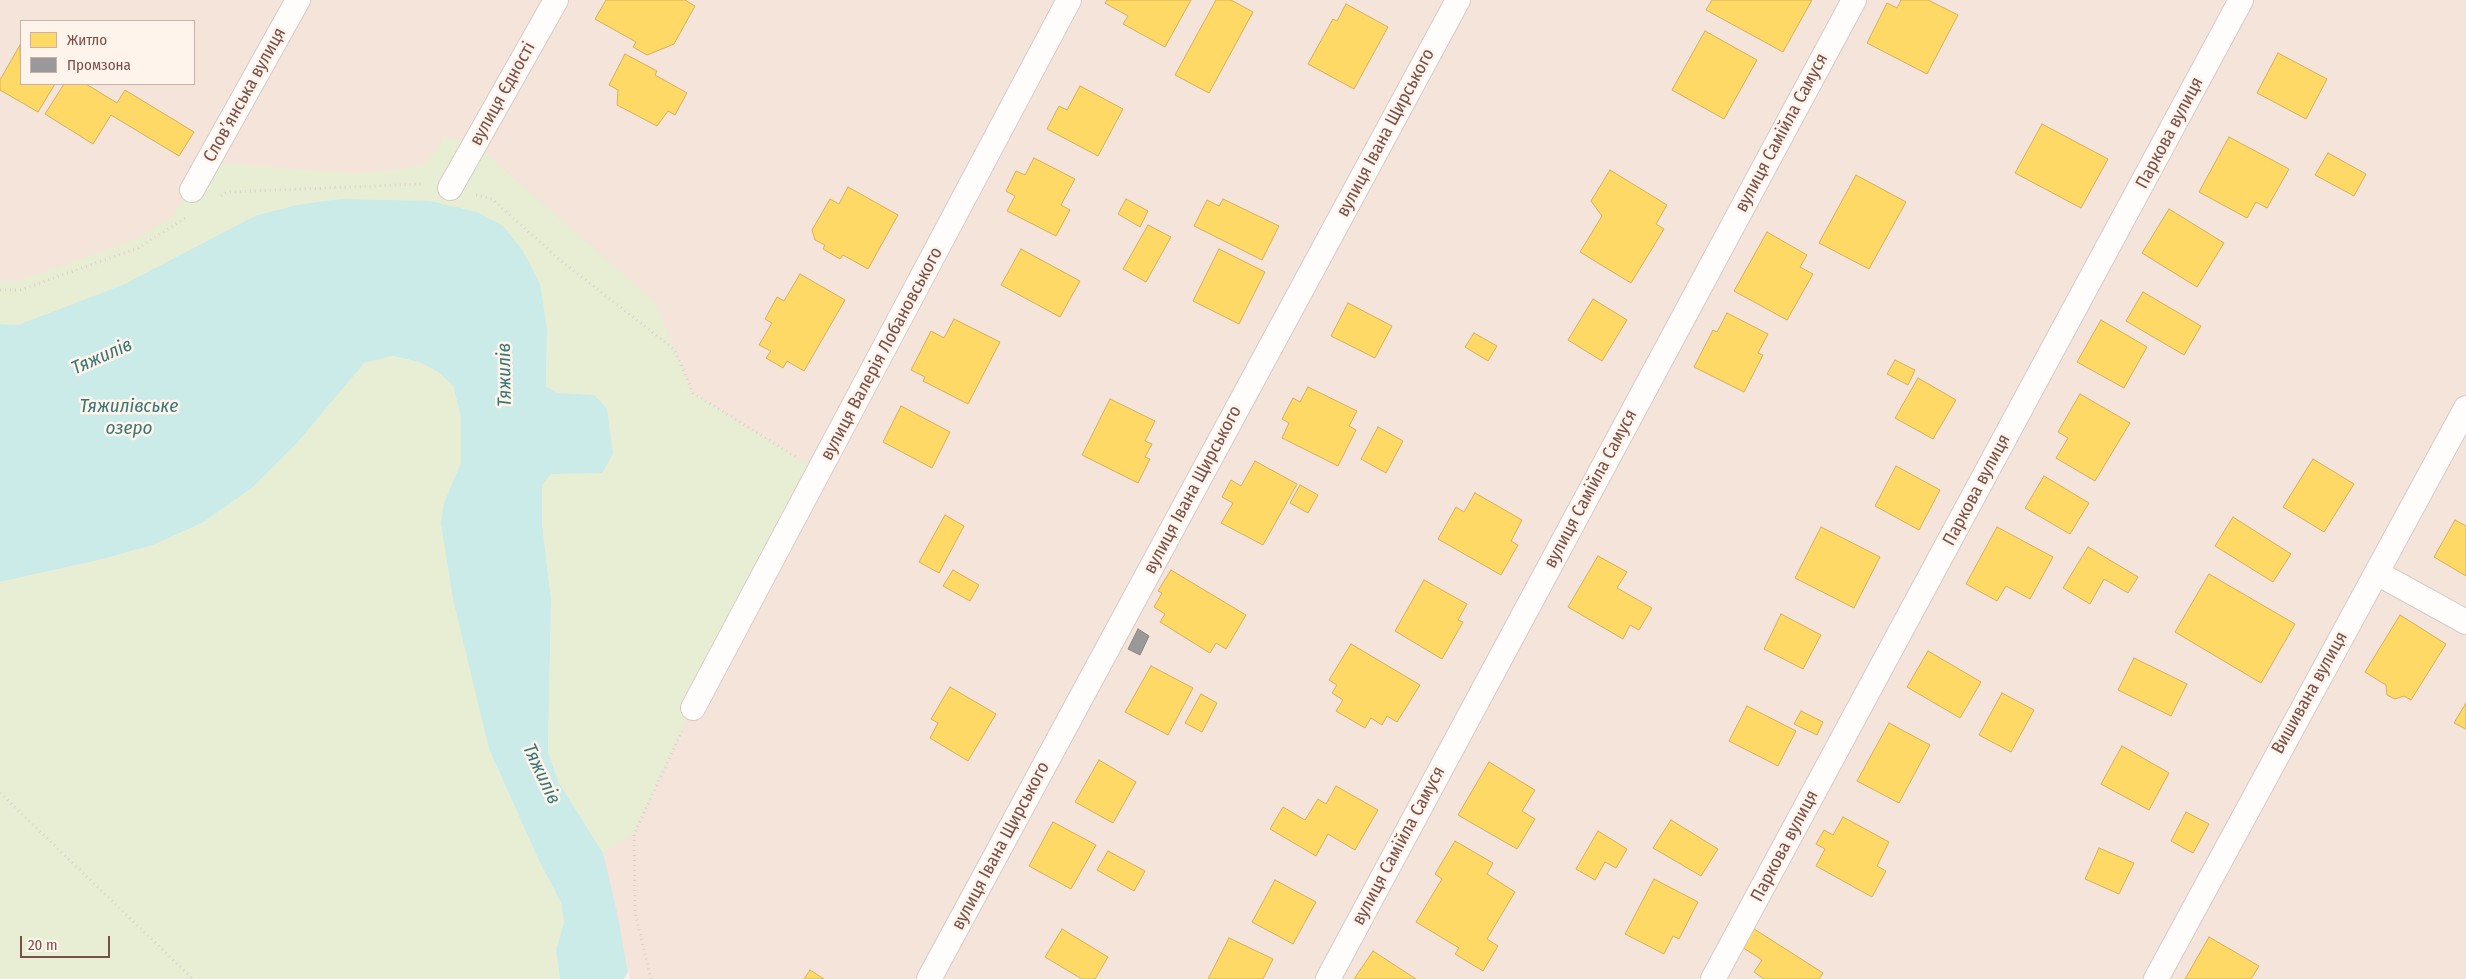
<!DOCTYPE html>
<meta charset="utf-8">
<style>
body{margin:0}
#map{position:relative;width:2466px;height:979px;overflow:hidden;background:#f8f0ea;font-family:"Fira Sans Condensed",sans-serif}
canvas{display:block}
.legend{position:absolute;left:20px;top:20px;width:175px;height:65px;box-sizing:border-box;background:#fff4ec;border:1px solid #c9b2aa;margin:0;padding:6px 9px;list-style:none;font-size:15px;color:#785048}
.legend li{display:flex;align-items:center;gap:10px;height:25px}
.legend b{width:25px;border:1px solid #c9b2aa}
.scale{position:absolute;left:20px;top:936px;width:90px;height:22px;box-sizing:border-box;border:2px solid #785048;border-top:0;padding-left:6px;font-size:15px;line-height:18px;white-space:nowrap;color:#785048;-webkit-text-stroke:4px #fff4ec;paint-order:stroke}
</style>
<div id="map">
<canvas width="2466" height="979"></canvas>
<ul class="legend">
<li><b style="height:14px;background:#ffd966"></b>Житло</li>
<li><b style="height:14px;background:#999"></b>Промзона</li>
</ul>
<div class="scale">20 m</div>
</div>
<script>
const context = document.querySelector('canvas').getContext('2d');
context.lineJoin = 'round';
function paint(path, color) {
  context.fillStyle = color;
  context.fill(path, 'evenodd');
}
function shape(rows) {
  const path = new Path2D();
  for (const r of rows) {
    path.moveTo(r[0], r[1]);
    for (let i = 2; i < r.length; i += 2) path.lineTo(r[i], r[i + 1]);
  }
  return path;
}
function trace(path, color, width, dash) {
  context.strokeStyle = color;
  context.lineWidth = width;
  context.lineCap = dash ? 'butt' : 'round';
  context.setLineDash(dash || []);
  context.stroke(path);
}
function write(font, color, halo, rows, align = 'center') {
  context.font = font + ' "Fira Sans Condensed",sans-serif';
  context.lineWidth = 5;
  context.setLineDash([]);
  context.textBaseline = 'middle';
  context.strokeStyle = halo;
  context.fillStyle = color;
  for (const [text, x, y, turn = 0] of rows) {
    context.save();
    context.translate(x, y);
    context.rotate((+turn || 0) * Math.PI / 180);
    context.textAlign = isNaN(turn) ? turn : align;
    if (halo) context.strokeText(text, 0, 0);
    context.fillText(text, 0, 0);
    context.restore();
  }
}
paint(shape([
 [0,0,2466,0,2466,979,630,979,603,853,559,783,547,329,0,324],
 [21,21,194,21,194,84,21,84]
]), '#f4e4da');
paint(shape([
 [445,136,480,148,655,302,693,393,820,472,693,708,634,834,603,853,559,783,548,752,551,599,542,523,542,484,551,474,613,454,607,409,594,395,556,393,546,386,547,329,297,205,255,216,123,285,18,325,0,324,0,281,19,281,136,239,172,217,208,162,355,174,423,166],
 [393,356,419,362,438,372,453,386,461,417,461,462,444,503,489,749,539,861,561,903,564,923,556,949,560,979,0,979,0,582,103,559,153,545,202,523,252,488,298,442,363,363]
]), '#e8eed4');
paint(shape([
 [340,199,430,201,477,212,503,226,523,251,540,284,547,329,546,386,556,393,594,395,607,409,613,454,602,473,551,474,542,485,542,523,551,599,548,752,559,783,603,853,617,912,628,972,624,979,560,979,556,949,564,923,561,903,539,861,489,749,453,599,441,523,444,503,461,462,461,417,453,386,438,372,419,362,393,356,364,363,298,442,252,488,202,523,153,545,103,559,0,582,0,324,18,325,123,285,255,216,297,205]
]), '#caebe8');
const homes = shape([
 [606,0,685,0,695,6,674,44,647,55,633,47,636,42,595,19,606,0],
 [1107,0,1191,0,1165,47,1123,24,1128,16,1105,3,1107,0],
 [1216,0,1231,0,1253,12,1209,93,1175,75,1216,0],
 [1712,0,1812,0,1783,52,1706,10,1712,0],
 [1901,0,1928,0,1958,15,1927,74,1867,43,1887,3,1897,8,1901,0],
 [1346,4,1388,27,1354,89,1308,64,1333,19,1337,21,1346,4],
 [1705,31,1757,60,1724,119,1672,90,1705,31],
 [20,45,21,84,55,84,38,112,0,90,0,80,20,45],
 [2278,53,2327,79,2306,119,2257,93,2278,53],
 [625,54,657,71,655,75,687,93,675,115,668,111,657,126,617,105,618,90,609,85,625,54],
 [64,84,86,84,117,103,125,90,194,132,179,156,111,115,93,144,45,114,64,84],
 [1080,86,1123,109,1098,156,1047,129,1059,106,1067,110,1080,86],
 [2042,124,2108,159,2081,208,2015,173,2042,124],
 [2229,137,2289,169,2267,208,2256,202,2247,218,2199,192,2229,137],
 [2328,153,2366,174,2354,196,2315,175,2328,153],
 [1034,158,1075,179,1061,205,1070,210,1056,236,1007,211,1015,196,1006,191,1016,171,1025,175,1034,158],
 [1610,170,1667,205,1656,224,1664,229,1631,283,1580,252,1602,216,1591,201,1610,170],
 [1856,175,1906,202,1869,269,1819,243,1856,175],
 [848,187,898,215,868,269,843,255,840,259,823,249,825,245,815,240,812,230,830,199,839,204,848,187],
 [1126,199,1148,211,1140,227,1118,214,1126,199],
 [1223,199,1279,226,1262,260,1194,226,1207,200,1219,206,1223,199],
 [2169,209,2224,243,2197,287,2142,253,2169,209],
 [1148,225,1171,237,1146,282,1123,269,1148,225],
 [1767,232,1807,255,1800,267,1813,274,1787,320,1734,291,1767,232],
 [1021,249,1080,281,1060,317,1001,285,1021,249],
 [1219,249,1265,272,1239,324,1193,301,1219,249],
 [800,274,845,300,804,371,787,361,783,368,766,358,771,351,759,345,772,323,765,319,777,297,784,301,800,274],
 [2143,292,2201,326,2184,355,2126,321,2143,292],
 [1593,299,1627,320,1602,361,1568,340,1593,299],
 [1348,303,1392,326,1375,358,1331,336,1348,303],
 [1727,313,1768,334,1758,353,1763,355,1744,392,1694,367,1713,330,1717,332,1727,313],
 [954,319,1000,342,968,404,923,381,925,377,911,370,931,331,944,338,954,319],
 [2101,320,2147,347,2124,388,2077,362,2101,320],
 [1474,333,1497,346,1488,361,1465,347,1474,333],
 [1895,360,1915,370,1908,385,1887,374,1895,360],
 [1918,378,1956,400,1933,439,1895,418,1918,378],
 [1308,387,1357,411,1349,426,1356,430,1338,466,1282,438,1289,423,1282,419,1293,398,1300,402,1308,387],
 [2080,394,2130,423,2095,481,2056,458,2068,438,2058,432,2080,394],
 [1110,399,1155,421,1145,441,1152,444,1145,457,1150,459,1138,483,1082,455,1110,399],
 [901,406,950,432,932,468,883,442,901,406],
 [1378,427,1403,441,1386,473,1361,459,1378,427],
 [2313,459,2354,484,2324,532,2283,507,2313,459],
 [1255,461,1297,484,1263,545,1221,523,1233,503,1222,497,1231,480,1241,486,1255,461],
 [1896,466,1940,490,1919,530,1875,506,1896,466],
 [2044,476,2089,503,2070,534,2025,508,2044,476],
 [1300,485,1318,495,1308,513,1290,503,1300,485],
 [1475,493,1522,520,1511,541,1518,545,1501,575,1438,539,1456,507,1464,512,1475,493],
 [945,515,964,526,939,573,919,562,945,515],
 [2233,517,2291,554,2273,582,2215,546,2233,517],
 [2455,520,2466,526,2466,576,2434,557,2455,520],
 [1821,527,1880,557,1854,608,1795,578,1821,527],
 [1997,527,2053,557,2030,599,2006,586,1997,601,1966,584,1997,527],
 [2088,547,2138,577,2128,593,2104,579,2090,604,2063,588,2088,547],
 [1598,556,1627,572,1617,588,1652,608,1639,630,1630,625,1623,639,1568,607,1598,556],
 [953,570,979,585,970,601,943,586,953,570],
 [1171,570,1246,615,1226,649,1216,643,1210,653,1160,622,1165,614,1154,607,1162,593,1158,591,1171,570],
 [2209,574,2295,624,2261,683,2175,632,2209,574],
 [1424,580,1467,604,1458,620,1463,622,1442,659,1395,631,1424,580],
 [1781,614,1821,635,1803,669,1764,649,1781,614],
 [2400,615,2446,644,2411,700,2404,696,2395,699,2387,695,2386,685,2365,672,2400,615],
 [1351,644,1420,685,1397,722,1387,716,1382,725,1371,718,1365,728,1336,711,1343,700,1332,693,1337,685,1329,680,1351,644],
 [1928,651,1981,682,1960,718,1907,687,1928,651],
 [2134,658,2187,684,2171,716,2118,690,2134,658],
 [1151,666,1193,688,1168,735,1125,712,1151,666],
 [950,687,996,714,968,761,930,738,938,723,931,719,950,687],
 [2002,693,2034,710,2011,752,1979,735,2002,693],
 [1201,694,1217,703,1202,732,1185,723,1201,694],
 [2466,703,2466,729,2454,723,2466,703],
 [1747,706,1796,731,1778,766,1729,741,1747,706],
 [1801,711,1823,722,1817,735,1794,724,1801,711],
 [1889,723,1930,745,1899,803,1857,781,1889,723],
 [2122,746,2169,773,2149,810,2101,784,2122,746],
 [1099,760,1136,782,1113,823,1075,802,1099,760],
 [1489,762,1535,790,1522,811,1535,819,1517,849,1458,815,1489,762],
 [1336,786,1378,810,1355,850,1328,834,1316,856,1270,829,1283,807,1305,820,1318,799,1326,804,1336,786],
 [2186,812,2209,824,2193,853,2171,841,2186,812],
 [1843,817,1889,842,1877,866,1886,871,1872,897,1816,866,1825,849,1816,844,1824,830,1833,835,1843,817],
 [1671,820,1718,849,1701,876,1653,848,1671,820],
 [1053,822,1096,845,1071,889,1029,866,1053,822],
 [1598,831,1627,849,1616,868,1605,862,1595,880,1576,869,1598,831],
 [1455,841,1493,863,1487,874,1515,892,1487,939,1498,946,1483,971,1455,954,1459,948,1416,922,1442,879,1435,874,1455,841],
 [2099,848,2134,863,2119,894,2085,879,2099,848],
 [1108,851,1145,871,1134,891,1097,870,1108,851],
 [1654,879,1698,902,1679,939,1673,936,1664,954,1625,934,1654,879],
 [1275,880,1316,902,1293,944,1252,922,1275,880],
 [1751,927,1823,973,1819,979,1764,979,1754,972,1762,960,1739,945,1751,927],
 [1062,929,1108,957,1095,979,1082,979,1045,957,1062,929],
 [2209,937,2259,966,2251,979,2185,979,2209,937],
 [1229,938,1273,959,1263,979,1208,979,1229,938],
 [1373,951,1416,979,1354,979,1373,951],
 [810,970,824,979,804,979,810,970]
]);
paint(homes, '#ffd966');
trace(homes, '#d6b05d', 1);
const industry = shape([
 [1138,629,1149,636,1140,655,1128,649,1138,629]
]);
paint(industry, '#999');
trace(industry, '#8f8381', 1);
const street = shape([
 [450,188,556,0],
 [192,190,298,0],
 [2377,573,2466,622],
 [693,708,1069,0],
 [929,979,1458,0],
 [1328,979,1854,0],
 [1713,979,2241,0],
 [2156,979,2466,408]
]);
trace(street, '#d6cbc6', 26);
trace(shape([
 [476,195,492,199,560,260,674,349,693,393,796,457],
 [221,196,227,192,423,184],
 [0,290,20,290,138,248,188,216],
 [0,793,193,979],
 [651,979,635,913,634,834,682,731]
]), '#dad0cd', 3, [1, 4]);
trace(street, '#fefdfc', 24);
write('18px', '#785048', '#fff4ec', [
 ["вулиця Єдності",503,94,-61],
 ["Словʼянська вулиця",245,95,-61],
 ["вулиця Івана Щирського",1386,133,-62],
 ["вулиця Самійла Самуся",1782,133,-62],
 ["Паркова вулиця",2170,133,-62],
 ["вулиця Валерія Лобановського",882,354,-62],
 ["вулиця Самійла Самуся",1591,489,-62],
 ["вулиця Івана Щирського",1193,490,-62],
 ["Паркова вулиця",1977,490,-62],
 ["Вишивана вулиця",2310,693,-61],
 ["вулиця Івана Щирського",1001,846,-62],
 ["вулиця Самійла Самуся",1399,846,-62],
 ["Паркова вулиця",1785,846,-62]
]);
write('italic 19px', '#387776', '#fff4ec', [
 ["Тяжилів",102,357,-24],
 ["Тяжилів",505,375,-91],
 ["Тяжилівське",129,407],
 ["озеро",129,429],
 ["Тяжилів",541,774,65]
]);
</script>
